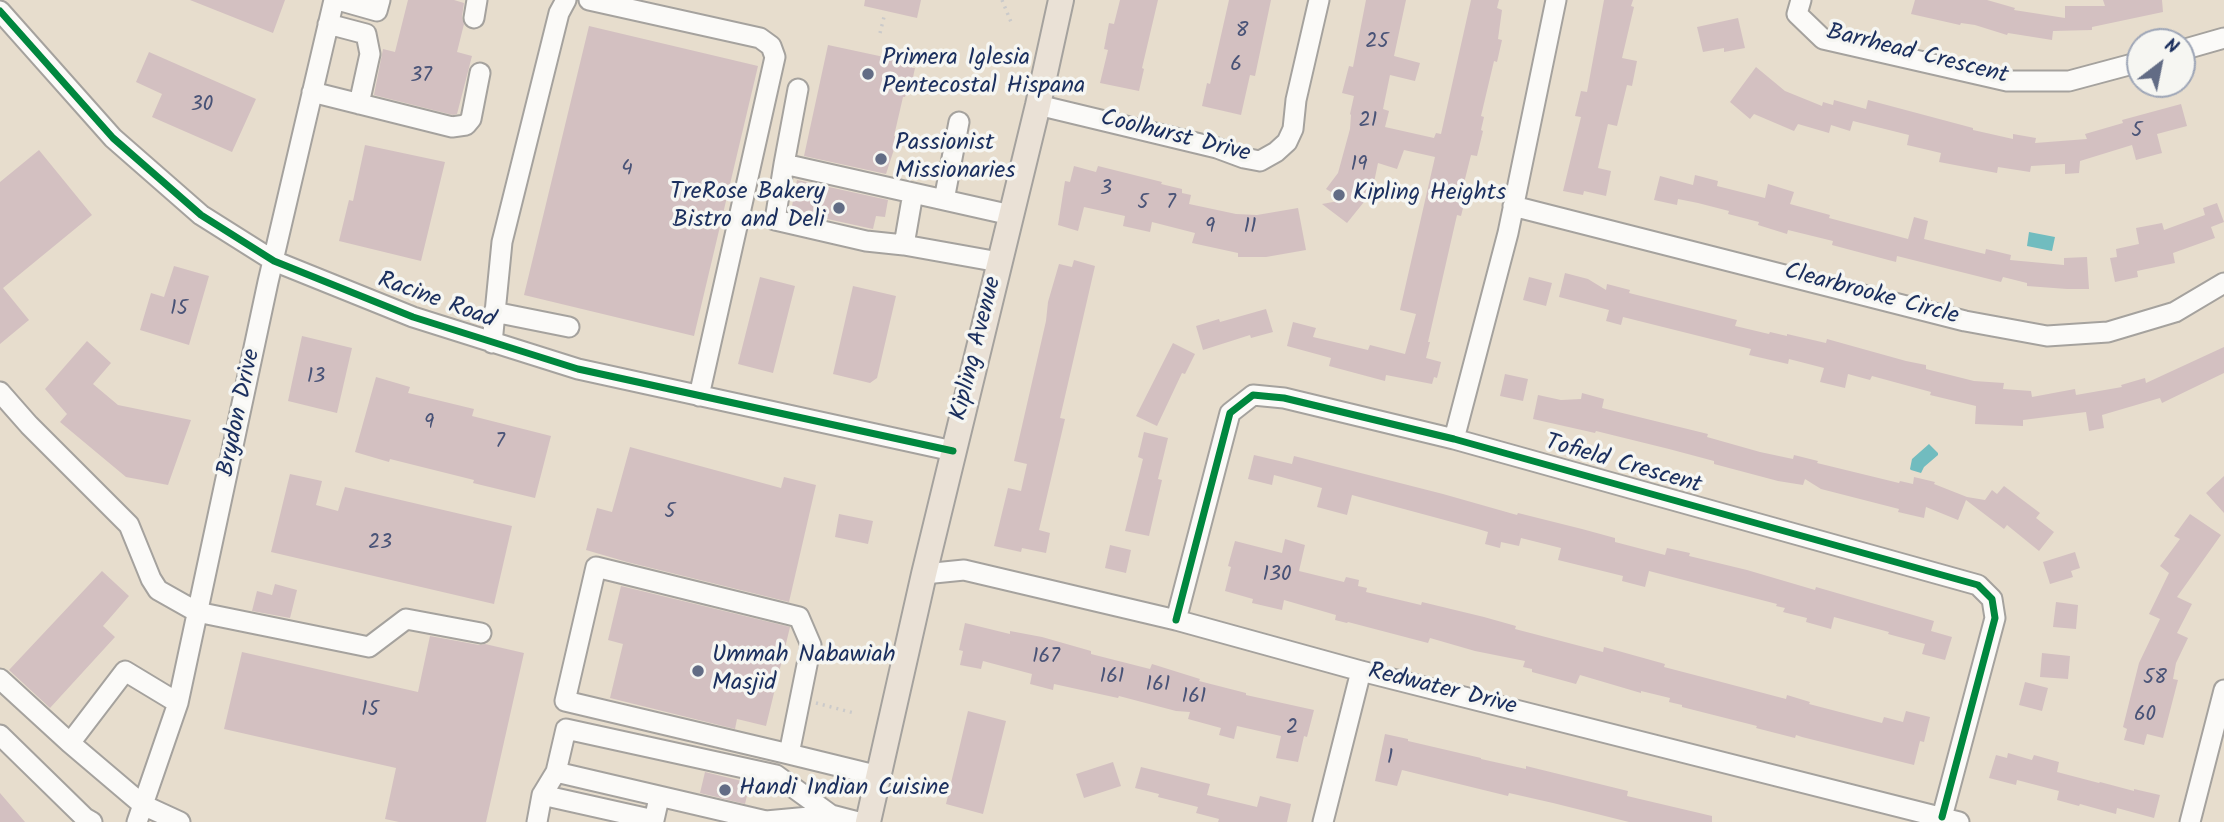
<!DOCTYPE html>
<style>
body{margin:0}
#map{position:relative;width:2224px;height:822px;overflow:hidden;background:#e7ddcd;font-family:Kalam,sans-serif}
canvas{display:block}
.north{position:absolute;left:2126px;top:28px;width:70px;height:70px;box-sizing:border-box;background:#f6f6f2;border:2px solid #9ea6b7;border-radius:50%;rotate:32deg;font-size:19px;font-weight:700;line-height:28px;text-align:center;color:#1b2f5e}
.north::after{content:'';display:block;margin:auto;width:24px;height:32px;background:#626c85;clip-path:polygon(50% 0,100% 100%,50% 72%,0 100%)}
</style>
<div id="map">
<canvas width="2224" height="822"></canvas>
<div class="north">N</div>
</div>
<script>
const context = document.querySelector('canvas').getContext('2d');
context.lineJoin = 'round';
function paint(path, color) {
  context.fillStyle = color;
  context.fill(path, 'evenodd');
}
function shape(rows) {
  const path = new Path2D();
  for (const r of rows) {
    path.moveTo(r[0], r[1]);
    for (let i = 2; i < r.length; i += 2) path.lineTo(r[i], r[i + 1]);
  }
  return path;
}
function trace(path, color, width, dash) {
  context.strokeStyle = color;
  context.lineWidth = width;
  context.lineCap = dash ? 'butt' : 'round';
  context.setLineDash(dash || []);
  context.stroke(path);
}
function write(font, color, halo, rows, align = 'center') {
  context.font = font + ' Kalam,sans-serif';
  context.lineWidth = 7;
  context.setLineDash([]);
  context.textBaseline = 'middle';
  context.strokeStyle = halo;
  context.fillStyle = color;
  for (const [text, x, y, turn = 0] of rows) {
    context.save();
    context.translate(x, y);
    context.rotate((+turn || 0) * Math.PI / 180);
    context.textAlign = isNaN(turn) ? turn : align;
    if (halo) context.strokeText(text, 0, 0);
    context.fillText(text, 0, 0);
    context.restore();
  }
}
paint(shape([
 [2029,232,2055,237,2052,251,2027,246],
 [1929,444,1938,453,1938,455,1924,467,1921,473,1911,470,1910,469,1912,459]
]), '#71bcbf');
paint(shape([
 [190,0,285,0,273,33],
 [408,0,454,0,464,3,462,17,464,24,457,52,472,56,457,114,453,115,374,95,383,49,395,52],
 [865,0,921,0,917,18,864,6],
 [1120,0,1158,0,1142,68,1144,69,1139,91,1100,83,1108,50,1104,49,1109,23,1114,24],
 [1229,0,1271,0,1255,76,1250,75,1241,115,1202,106,1207,83,1210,84],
 [1366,0,1406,0,1394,56,1420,63,1415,81,1390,75,1383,109,1389,111,1385,127,1434,138,1436,133,1441,134,1471,0,1499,0,1497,8,1502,10,1498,39,1502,40,1497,62,1494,61,1481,116,1484,117,1481,130,1483,131,1477,156,1471,155,1462,191,1467,192,1461,216,1457,215,1428,342,1430,342,1426,358,1441,362,1437,378,1434,377,1432,384,1386,375,1385,381,1329,366,1331,358,1287,346,1293,322,1316,328,1313,337,1368,350,1370,345,1405,354,1416,314,1400,310,1435,157,1404,150,1397,169,1378,163,1372,192,1347,223,1322,204,1344,200,1326,189,1338,173,1350,129,1351,115,1350,114,1354,96,1342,93,1349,66,1353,67],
 [1604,0,1633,0,1631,6,1634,7,1622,58,1637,61,1632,86,1627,85,1617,126,1608,124,1598,168,1611,171,1606,196,1584,191,1583,195,1563,191,1581,117,1575,116,1581,91,1587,92],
 [1915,0,1987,0,2015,8,2014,10,2065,18,2065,6,2105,6,2103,0,2162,0,2163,12,2092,27,2092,30,2053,31,2052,40,2008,33,2007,35,1975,25,1961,23,1960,25,1911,14],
 [1738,18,1745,48,1724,52,1724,48,1703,52,1697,27],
 [589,26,758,66,694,336,524,295],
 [828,45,912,63,912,68,915,68,910,91,907,90,905,97,903,97,894,136,898,137,886,174,804,156],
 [149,52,256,99,232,152,152,117,162,94,136,82],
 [1756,67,1785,91,1822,106,1823,102,1833,105,1834,100,1866,109,1868,100,1973,128,1973,130,2013,139,2013,134,2036,138,2035,143,2087,139,2085,134,2123,123,2122,120,2181,104,2187,126,2157,134,2162,153,2136,160,2132,145,2080,161,2079,173,2065,174,2065,164,2031,166,2030,172,1998,167,1997,173,1939,162,1941,153,1907,145,1909,135,1853,121,1850,131,1831,125,1829,133,1798,124,1794,131,1754,114,1750,119,1730,102],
 [365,145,445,162,421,261,339,241,349,200,353,201],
 [39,150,92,215,3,288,29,320,0,344,0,182],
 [1074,166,1096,172,1098,166,1162,182,1161,184,1182,189,1182,193,1191,195,1189,204,1236,214,1257,215,1298,208,1306,250,1266,257,1238,257,1238,253,1192,243,1195,233,1152,222,1150,232,1123,226,1125,216,1084,207,1078,231,1058,225,1065,181,1070,182],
 [1695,175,1718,181,1717,186,1765,198,1768,184,1794,192,1790,204,1830,215,1829,218,1908,239,1914,217,1928,221,1924,239,1985,254,1986,249,2011,255,2010,260,2064,265,2064,258,2087,257,2089,289,2067,289,2027,286,2027,283,2003,277,2001,282,1897,256,1896,262,1832,245,1833,241,1788,230,1787,234,1758,225,1759,222,1728,214,1729,211,1698,203,1678,199,1677,205,1654,200,1660,176,1693,185],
 [797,180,888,200,885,217,876,216,873,229,791,211],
 [2217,203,2224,222,2211,227,2215,238,2173,253,2175,263,2137,271,2138,277,2115,282,2110,258,2117,257,2116,249,2139,244,2136,228,2162,223,2164,230,2205,215,2203,208],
 [1074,260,1095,266,1060,418,1065,419,1039,530,1050,533,1046,553,1022,548,1021,552,994,546,1008,488,1021,491,1027,464,1014,461,1046,321,1048,302,1059,264,1072,267],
 [174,266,209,276,189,345,140,330,151,293,164,297],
 [1565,273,1588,279,1606,290,1607,284,1630,290,1629,293,1737,320,1735,326,1769,334,1770,332,1787,336,1787,334,1826,343,1827,339,1906,361,1926,365,1926,369,1974,381,2004,383,2003,389,2031,391,2032,397,2075,389,2076,395,2122,387,2121,385,2145,378,2146,383,2224,347,2224,373,2162,403,2160,398,2102,415,2104,428,2089,431,2086,412,2023,420,2023,426,1975,424,1976,406,1930,395,1931,392,1872,376,1870,380,1848,374,1845,388,1820,382,1824,368,1789,359,1788,364,1749,355,1751,349,1623,317,1621,325,1606,321,1609,310,1559,297],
 [760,277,795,286,773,373,738,364],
 [1529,277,1552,283,1546,306,1523,300],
 [853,286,896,296,877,378,870,383,833,374],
 [1266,309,1273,332,1251,338,1250,335,1203,350,1196,326,1219,319,1220,322],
 [302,336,352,348,337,413,288,401],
 [87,341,111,363,93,384,118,405,191,420,168,485,126,477,60,422,67,414,45,389],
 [1173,343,1195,354,1185,374,1182,373,1157,426,1136,416],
 [1505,374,1528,379,1523,401,1500,396],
 [376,377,410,387,408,393,474,409,472,416,551,436,535,498,473,483,474,480,390,459,389,462,355,452],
 [1582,393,1604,399,1602,408,1708,434,1707,437,1760,452,1793,459,1794,455,1818,461,1817,463,1899,483,1900,481,1913,484,1914,477,1935,482,1934,484,1967,497,1985,500,1992,490,1997,494,2004,486,2040,513,2036,518,2054,532,2039,551,2007,525,2004,529,1966,500,1958,520,1926,507,1924,518,1898,512,1899,509,1821,489,1805,479,1803,485,1778,481,1714,464,1714,461,1669,449,1596,431,1595,433,1533,419,1538,395,1561,400,1581,399],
 [1144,432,1168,438,1158,479,1162,480,1149,536,1125,531,1143,459,1138,457],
 [630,447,781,488,784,477,816,485,789,602,627,562,586,550,597,508,612,512],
 [1254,455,1292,464,1294,456,1443,494,1517,515,1518,513,1582,529,1615,538,1615,542,1665,555,1667,548,1690,553,1689,556,1747,570,1815,590,1816,587,1934,621,1931,631,1952,637,1945,660,1922,654,1925,644,1888,634,1889,632,1834,617,1831,629,1806,622,1807,618,1783,612,1785,608,1776,606,1777,604,1649,571,1645,587,1622,581,1623,576,1558,560,1561,548,1521,538,1519,546,1501,542,1500,548,1485,544,1488,532,1478,529,1352,495,1347,515,1317,507,1322,488,1274,475,1272,485,1248,479],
 [290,474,322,481,316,505,338,511,345,487,512,526,494,604,271,552],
 [2224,476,2224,513,2206,493],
 [839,514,873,521,868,544,835,537],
 [2190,514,2221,535,2177,597,2192,604,2177,633,2188,638,2176,663,2173,679,2178,680,2163,738,2147,734,2144,745,2124,740,2127,729,2123,727,2139,663,2160,619,2149,614,2169,573,2160,566,2180,539,2174,536],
 [1285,539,1305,545,1299,571,1344,582,1346,577,1359,580,1358,586,1367,588,1366,592,1421,605,1422,602,1484,617,1516,626,1515,629,1603,652,1604,647,1665,664,1664,667,1710,679,1786,699,1787,695,1810,702,1809,704,1882,723,1884,717,1903,722,1906,711,1930,717,1924,742,1920,741,1914,765,1802,737,1796,735,1795,738,1756,728,1757,726,1682,707,1682,705,1669,702,1670,698,1641,691,1641,693,1580,675,1576,684,1532,672,1532,669,1523,667,1525,661,1475,651,1430,638,1428,643,1348,622,1347,623,1335,620,1336,615,1284,600,1282,610,1252,603,1253,599,1225,591,1231,567,1228,566,1235,541,1282,553],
 [1110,545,1131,550,1126,573,1105,568],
 [2075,552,2080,568,2071,571,2073,577,2050,584,2043,562],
 [102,571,129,596,103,626,115,637,50,708,9,670],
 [275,584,297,590,290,618,252,611,257,591,272,595],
 [621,586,790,627,766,726,737,719,735,729,610,698,623,644,608,640],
 [2056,602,2078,605,2076,629,2053,627],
 [965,623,1010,634,1010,631,1042,637,1091,651,1091,654,1150,669,1152,664,1200,679,1199,681,1246,693,1246,695,1314,710,1307,737,1304,736,1298,762,1276,758,1281,736,1237,726,1234,739,1219,735,1221,728,1188,719,1190,712,1176,711,1119,696,1118,698,1054,684,1053,690,1030,684,1032,674,983,661,981,669,960,665,963,651,959,650],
 [430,636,479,645,485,644,524,653,486,822,399,822,385,819,396,768,224,729,242,652,418,692],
 [2042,653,2070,656,2068,679,2040,677],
 [2025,682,2048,688,2042,711,2019,705],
 [968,711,1006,721,983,814,946,804],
 [1385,734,1408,739,1408,741,1481,758,1481,759,1526,769,1526,766,1628,791,1627,796,1712,816,1712,822,1629,822,1553,803,1509,793,1508,796,1402,770,1397,786,1375,781],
 [2008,753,2032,760,2034,755,2059,762,2057,772,2099,783,2100,782,2134,791,2134,789,2160,795,2154,818,2117,808,2116,814,2080,804,2079,806,2057,800,2059,791,2017,780,2016,785,1989,778,1996,755,2007,758],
 [1113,762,1121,786,1084,798,1076,774],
 [1141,767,1210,784,1207,795,1257,807,1260,796,1291,804,1287,822,1218,822,1219,819,1196,813,1198,807,1158,797,1159,794,1135,788],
 [705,772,750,783,745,804,700,793],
 [0,793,25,822,0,822]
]), '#d3c0c1');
const minor = shape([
 [338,0,377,11,380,0],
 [589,0,760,38,771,46,775,57,699,396],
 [1801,0,1797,14,1823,39,2007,81,2069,81,2140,62],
 [0,11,113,138,201,215,274,261,413,317,578,369,953,451],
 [474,18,477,0],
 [328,24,366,34,370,54,359,104],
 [2182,50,2224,38],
 [798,89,784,164,1011,215],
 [312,92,452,127,466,125,471,119,480,73],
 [1038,105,1217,148,1244,158,1260,161,1276,152,1287,142,1293,129,1296,100,1319,0],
 [784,164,775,220,866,241,904,245,999,262],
 [944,200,959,122],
 [1513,206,1965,321,2047,336,2108,332,2175,312,2224,283],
 [904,245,913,193],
 [494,312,569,327],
 [492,343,502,242,559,13,566,0],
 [0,392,29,425,129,525,151,579,158,590,197,612,369,647,406,619,481,633],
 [1454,439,1508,233,1556,0],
 [924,574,964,570,1176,620,1361,671,1959,822],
 [1176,620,1230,413,1253,395,1284,398,1454,439,1978,585,1992,599,1995,618,1942,817],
 [0,679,70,743,143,805,180,822],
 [0,735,85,818,92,822],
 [70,743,125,671,178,703],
 [789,754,565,701,596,567,799,617,811,645,789,754,879,776],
 [542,795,654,820,659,798],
 [831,815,858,822],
 [137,822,178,703,268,282,334,0],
 [537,822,542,795,556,772,566,729,776,775,831,815,766,821,556,772],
 [1323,822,1361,671],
 [2190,822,2224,690]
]);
const major = shape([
 [868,822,924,574,1038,105,1061,0]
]);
trace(minor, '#a5a29e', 23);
trace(major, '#a5a29e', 28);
trace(shape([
 [1002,0,1011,22],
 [880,33,885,13],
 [816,703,854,713]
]), '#cbcaca', 3.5, [2, 5]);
trace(minor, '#fbfaf8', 19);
trace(major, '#eae1d6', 24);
trace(shape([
 [0,11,113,138,201,215,274,261,413,317,578,369,953,451],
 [1176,620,1230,413,1253,395,1284,398,1454,439,1978,585,1992,599,1995,618,1942,817]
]), '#00873e', 7);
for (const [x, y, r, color] of [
 [868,74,7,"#626c85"],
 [881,159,7,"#626c85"],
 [1339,195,7,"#626c85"],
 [839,208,7,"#626c85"],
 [698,671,7,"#626c85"],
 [725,790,7,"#626c85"]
]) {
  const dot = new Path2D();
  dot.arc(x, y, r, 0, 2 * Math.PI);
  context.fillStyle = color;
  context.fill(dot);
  trace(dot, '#f6f6f2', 2.5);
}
write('21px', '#495377', null, [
 ["8",1242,32],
 ["25",1377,43],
 ["6",1236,66],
 ["37",421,77],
 ["30",202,106],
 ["21",1368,122],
 ["5",2137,132],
 ["19",1359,166],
 ["4",627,170],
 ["3",1106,190],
 ["5",1143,204],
 ["7",1171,204],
 ["9",1210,228],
 ["11",1250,228],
 ["15",179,310],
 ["13",316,378],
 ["9",429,424],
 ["7",500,443],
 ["5",670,513],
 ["23",380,544],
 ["130",1277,576],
 ["167",1046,658],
 ["161",1112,678],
 ["58",2155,679],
 ["161",1158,686],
 ["161",1194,698],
 ["15",370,711],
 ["60",2145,716],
 ["2",1292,729],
 ["1",1390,759]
]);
write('24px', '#1b2f5e', '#f6f6f2', [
 ["Barrhead Crescent",1917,56,14],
 ["Coolhurst Drive",1175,138,14],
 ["Clearbrooke Circle",1871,296,15],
 ["Racine Road",436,302,20],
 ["Kipling Avenue",978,349,-76],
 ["Brydon Drive",241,413,-78],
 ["Tofield Crescent",1623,466,16],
 ["Redwater Drive",1442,691,14]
]);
write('24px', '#1b2f5e', '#f6f6f2', [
 ["Primera Iglesia",882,60],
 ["Pentecostal Hispana",882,88],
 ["Passionist",895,145],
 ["Missionaries",895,173],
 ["TreRose Bakery",825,194,"right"],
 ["Bistro and Deli",825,222,"right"],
 ["Kipling Heights",1353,195],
 ["Ummah Nabawiah",712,657],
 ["Masjid",712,685],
 ["Handi Indian Cuisine",739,790]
], 'left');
</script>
